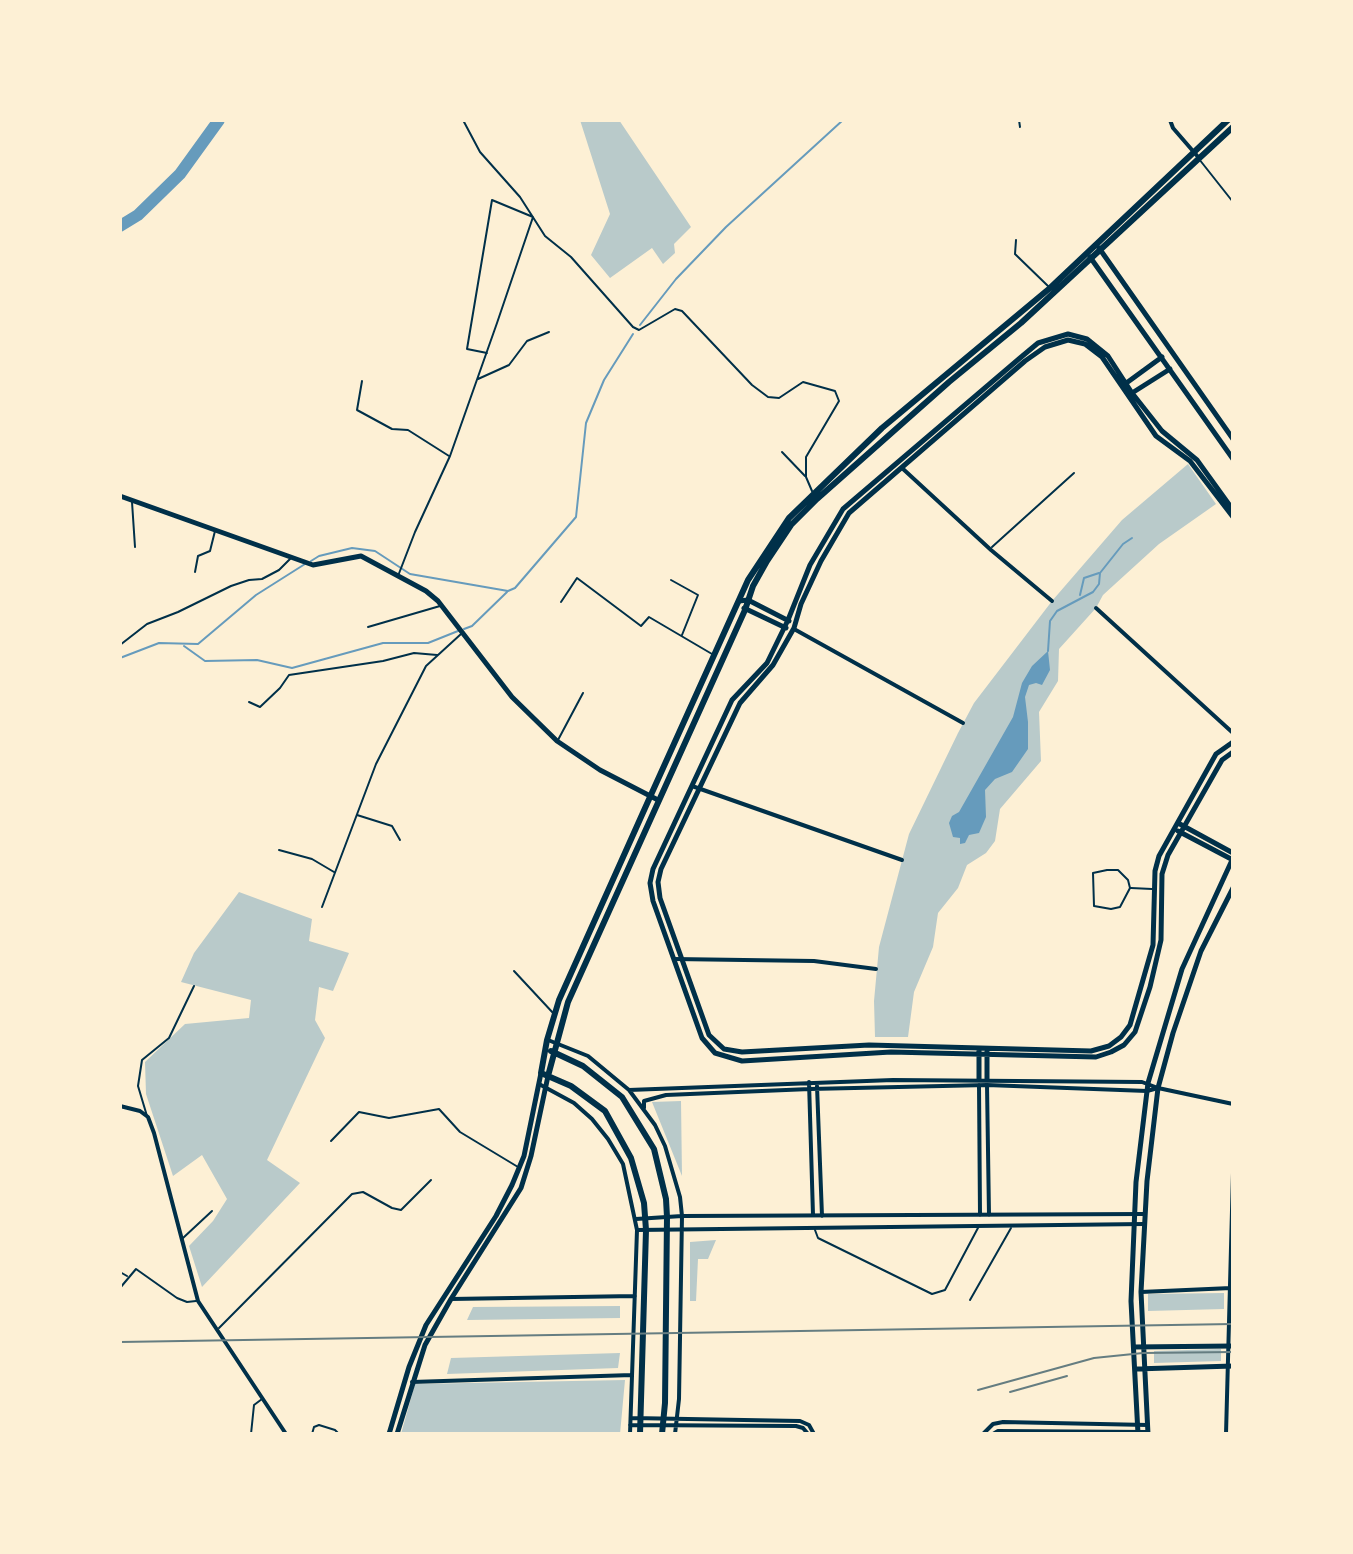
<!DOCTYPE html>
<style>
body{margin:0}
#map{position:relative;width:1353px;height:1554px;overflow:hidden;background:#fdf0d5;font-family:Overpass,sans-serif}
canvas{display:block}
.frame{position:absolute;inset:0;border:122px solid #fdf0d5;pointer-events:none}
</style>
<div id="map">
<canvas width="1353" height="1554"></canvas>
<div class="frame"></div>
</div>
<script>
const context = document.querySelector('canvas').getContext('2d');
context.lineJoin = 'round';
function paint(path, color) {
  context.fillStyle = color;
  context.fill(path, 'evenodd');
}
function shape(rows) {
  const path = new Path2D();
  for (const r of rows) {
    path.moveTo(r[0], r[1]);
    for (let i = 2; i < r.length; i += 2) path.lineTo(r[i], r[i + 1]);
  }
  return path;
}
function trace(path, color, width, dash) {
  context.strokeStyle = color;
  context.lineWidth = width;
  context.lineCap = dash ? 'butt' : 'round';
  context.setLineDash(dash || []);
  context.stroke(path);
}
paint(shape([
 [580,120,619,120,691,227,674,244,675,253,663,264,652,248,610,278,591,255,610,214],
 [1188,464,1216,504,1159,544,1103,595,1096,608,1059,649,1058,681,1039,712,1041,761,1000,809,995,841,986,853,967,865,958,888,938,913,933,947,914,992,908,1037,875,1037,874,1001,879,947,909,834,958,733,974,703,1052,601,1122,520],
 [239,892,312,919,309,941,349,953,333,991,319,987,315,1020,325,1038,267,1160,300,1183,202,1287,189,1246,213,1221,227,1199,202,1155,173,1176,146,1094,145,1062,185,1024,249,1018,251,1000,181,982,194,953],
 [681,1101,682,1176,652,1102],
 [716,1240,708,1259,698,1259,696,1301,690,1301,690,1242],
 [1224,1293,1224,1309,1148,1311,1148,1294],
 [620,1306,620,1318,467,1320,473,1307],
 [1221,1349,1221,1361,1154,1363,1154,1351],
 [620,1353,618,1368,447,1374,451,1358],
 [625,1380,620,1434,401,1434,415,1384]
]), '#b9caca');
paint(shape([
 [1048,651,1050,670,1042,685,1036,683,1029,685,1025,697,1028,722,1028,749,1012,772,995,779,985,790,986,817,979,833,969,835,965,843,960,844,960,838,953,837,949,823,952,816,959,812,1013,717,1022,683,1032,666]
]), '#669bbc');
trace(shape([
 [640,325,676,279,726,227,843,120],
 [311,561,319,556,352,548,375,551,410,574,508,591,515,588,576,517,586,423,604,380,633,334],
 [1080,595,1084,578,1099,573],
 [464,629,472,626,507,592],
 [184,646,205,661,257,660,292,668,383,643,428,643,458,631],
 [1048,651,1050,621,1057,611,1093,592,1099,584,1100,573,1123,544,1132,538],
 [120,658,159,643,198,644,256,595,305,564]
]), '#669bbc', 2);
trace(shape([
 [120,226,138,215,180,174,219,120]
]), '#669bbc', 12);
trace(shape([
 [463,120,480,152,520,197,545,236,571,257,633,327,639,330,675,309,682,311,752,385,768,397,779,398,803,382,835,391,839,401,806,457,806,477,812,491],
 [1019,120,1020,127],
 [1199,159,1233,202],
 [1016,240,1015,254,1049,287],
 [478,379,509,365,527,341,549,332],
 [362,381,357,410,392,429,408,430,449,456],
 [782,452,805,476],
 [132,502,135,547],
 [992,547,1074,473],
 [195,572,198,556,210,551,215,531],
 [398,576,415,532,450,456,497,323,533,217,492,200,467,349,487,353],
 [671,580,698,595,682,635],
 [561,602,577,578,641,626,649,617,712,654],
 [368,627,440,606],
 [120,645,147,624,178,612,231,586,249,580,262,579,279,570,291,558],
 [249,702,260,707,280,688,289,675,383,661,414,653,437,655],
 [558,740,583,693],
 [357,815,392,826,400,840],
 [279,850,312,859,334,872],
 [1107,870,1118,870,1128,880,1130,888,1120,907,1111,909,1094,906,1093,873,1107,870],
 [1131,888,1152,889],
 [322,907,376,764,426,666,461,634],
 [514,971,554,1014],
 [147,1116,138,1086,142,1060,169,1038,194,986],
 [331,1141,359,1112,389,1118,439,1109,460,1132,518,1167],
 [120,1195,121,1202],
 [815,1230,818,1238,932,1294,945,1290,979,1226],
 [183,1238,212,1211],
 [120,1272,127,1276],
 [120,1288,136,1269,177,1298,187,1302,196,1301],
 [970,1300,1011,1228],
 [219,1328,352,1194,363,1192,392,1208,401,1210,431,1180],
 [251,1434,254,1405,262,1399],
 [312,1434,314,1427,319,1425,335,1430,339,1434]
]), '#003049', 2);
trace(shape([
 [1170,120,1173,128,1199,158],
 [902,468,991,550,1052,601],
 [1096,608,1233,733],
 [794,629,963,723],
 [692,786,902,860],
 [674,959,814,961,876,969],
 [548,1040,588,1056,629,1090,655,1125,665,1146,680,1197,682,1216,679,1399,675,1434],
 [809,1082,813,1215],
 [539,1084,574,1103,592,1119,608,1139,623,1164,637,1230,630,1434],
 [979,1085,980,1215],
 [987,1085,989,1215],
 [817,1086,822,1216],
 [629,1090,893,1080,1142,1082,1158,1088,1233,1104],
 [120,1106,140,1111,148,1117,154,1133,198,1301,286,1434],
 [644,1108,644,1101,666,1095,810,1089,987,1085,1147,1091,1158,1088],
 [636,1219,682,1216,1144,1214],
 [637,1230,1144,1224],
 [1141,1292,1231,1288],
 [451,1299,635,1296],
 [412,1382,632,1375],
 [632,1418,800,1421,809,1425,814,1434],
 [630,1425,796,1426,803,1428,808,1434],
 [983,1434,993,1424,1003,1422,1148,1425],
 [993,1434,998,1431,1148,1432],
 [1226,1434,1233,1173]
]), '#003049', 4);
trace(shape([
 [1099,248,1233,439],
 [1090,257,1233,459],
 [1125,384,1162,357],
 [1132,393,1170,369],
 [120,496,313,565,361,556,426,591,438,601,512,697,557,741,600,770,658,800],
 [1233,510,1197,460,1162,431,1132,393,1108,356,1087,339,1068,334,1038,343,1020,358,843,509,810,565,788,620,767,663,732,700,653,869,650,883,653,901,702,1038,715,1053,742,1061,891,1052,1096,1057,1111,1052,1124,1045,1135,1032,1150,987,1161,940,1162,874,1168,855,1222,760,1233,752],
 [1233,517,1190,461,1156,436,1102,357,1085,344,1068,340,1045,347,1025,361,849,513,821,561,801,604,794,628,773,665,740,703,661,869,658,882,660,898,709,1035,724,1049,742,1052,869,1045,1091,1051,1109,1046,1121,1037,1130,1025,1153,945,1155,871,1159,856,1216,754,1233,742],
 [739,601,748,600,789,621],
 [744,608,786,628],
 [1178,823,1233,853],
 [1178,831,1233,860],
 [987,1052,987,1079],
 [979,1079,979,1051],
 [1134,1347,1233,1346],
 [1135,1369,1233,1366],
 [389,1434,409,1367,426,1325,496,1216,512,1185,524,1156,541,1073],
 [397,1434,425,1345,451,1299,521,1188,531,1156,548,1076],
 [1138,1434,1131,1301,1136,1182,1148,1083,1182,969,1233,858],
 [1148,1434,1141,1292,1147,1181,1158,1088,1173,1033,1201,951,1233,888]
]), '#003049', 5);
trace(shape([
 [551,1051,583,1066,622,1097,654,1149,666,1199,667,1217,665,1403,662,1434],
 [548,1076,568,1002,745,610,753,586,767,561,791,525,817,499,949,382,1021,323,1233,127],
 [640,1434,646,1230,644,1203,631,1158,605,1111,571,1086,541,1073,547,1040,559,1000,650,797,748,580,789,518,882,428,1050,288,1228,120]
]), '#003049', 6);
trace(shape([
 [120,1342,1233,1324],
 [978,1390,1094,1358,1143,1353,1233,1352],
 [1010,1392,1067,1376]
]), '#657d81', 2);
</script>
